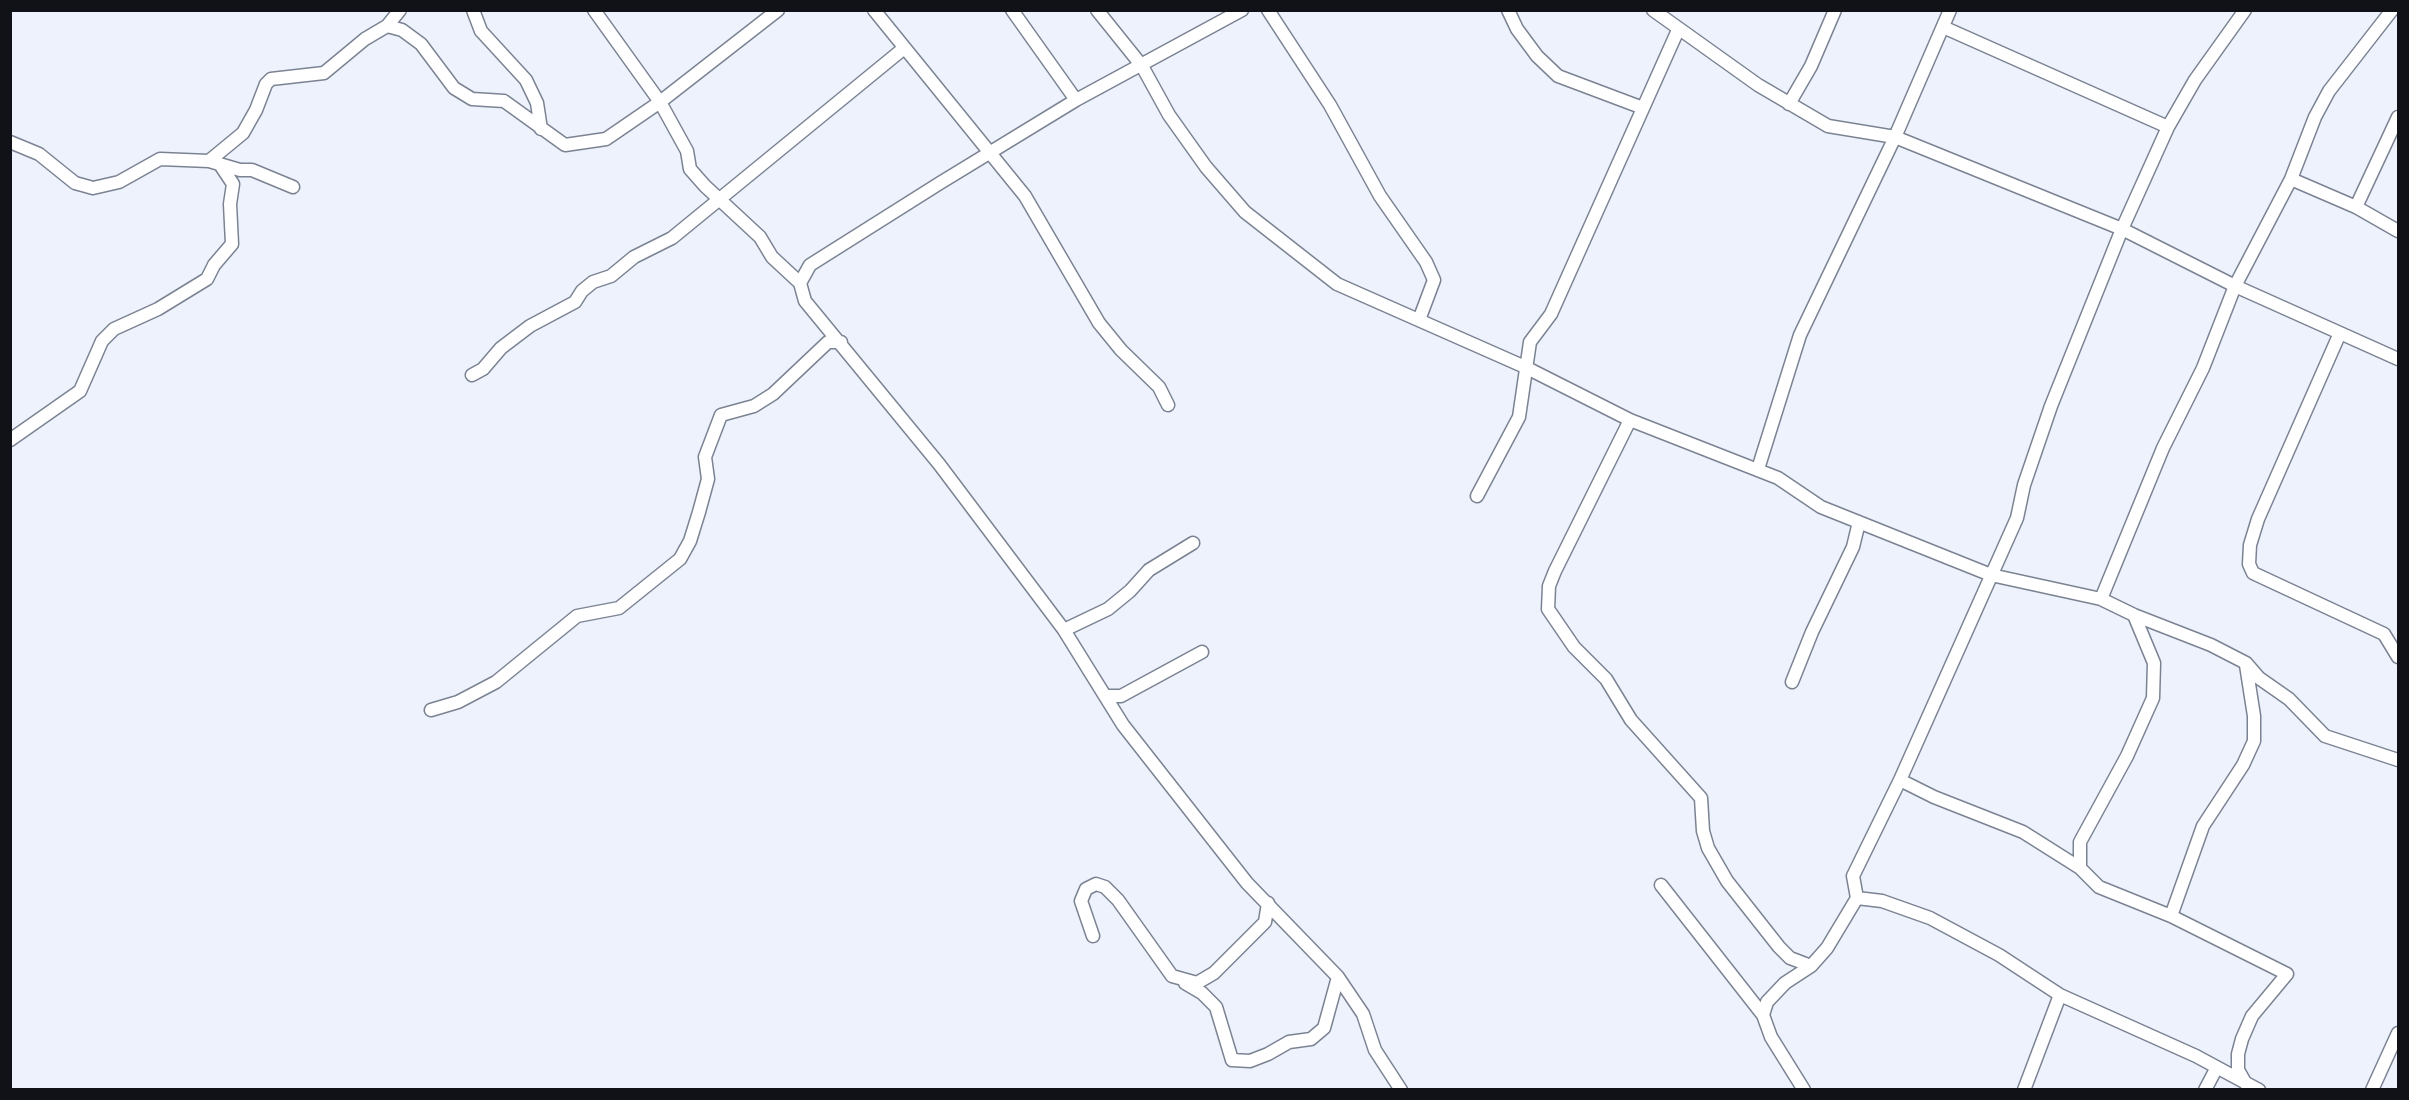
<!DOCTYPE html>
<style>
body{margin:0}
#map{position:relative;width:2409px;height:1100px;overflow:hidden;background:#edf2fd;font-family:Manrope,sans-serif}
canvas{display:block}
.frame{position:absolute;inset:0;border:12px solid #101218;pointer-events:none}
</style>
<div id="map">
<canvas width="2409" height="1100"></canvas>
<div class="frame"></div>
</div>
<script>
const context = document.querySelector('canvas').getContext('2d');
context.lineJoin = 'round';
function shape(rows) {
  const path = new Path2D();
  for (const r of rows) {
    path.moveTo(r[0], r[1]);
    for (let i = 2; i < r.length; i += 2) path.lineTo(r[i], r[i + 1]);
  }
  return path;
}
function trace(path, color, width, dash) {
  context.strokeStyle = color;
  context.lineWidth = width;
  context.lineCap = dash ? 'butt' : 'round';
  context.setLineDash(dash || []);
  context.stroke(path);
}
const minor = shape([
 [473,10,481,31,526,80,537,103,541,129],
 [594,10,660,102,687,151,690,169,705,186,760,237,772,257,800,283,805,301,939,464,1064,630,1123,725,1247,883,1338,977,1363,1014,1375,1050,1401,1090],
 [874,10,1025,196,1099,323,1121,350,1159,387,1168,405],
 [1012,10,1076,100],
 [1097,10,1142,66,1169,115,1206,167,1245,212,1337,284,1525,367,1630,420,1778,478,1821,507,1991,575,2101,599,2134,615,2211,645,2246,663,2259,678,2289,699,2325,736,2398,760],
 [1268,10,1330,105,1380,196,1426,262,1434,280,1419,320],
 [1508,10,1517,29,1537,56,1558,76,1643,108],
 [1653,10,1758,85,1828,126,1895,137,2122,229,2235,286,2398,359],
 [387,26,400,10],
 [1943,27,2168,127],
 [1789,104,1811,66,1835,10],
 [10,142,39,154,75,183,93,188,119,182,160,159,209,161,240,170,252,170,293,187],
 [209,161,243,133,256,110,266,84,271,79,324,73,365,39,387,26,402,30,421,44,454,88,472,99,504,101,565,145,606,139,660,102,778,10],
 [2291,179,2356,207,2398,231],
 [2356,207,2398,117],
 [800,283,810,265,940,183,1076,100,1242,10],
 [2340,333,2258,519,2250,545,2249,564,2253,573,2384,634,2398,657],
 [472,375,483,369,501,348,530,326,575,302,582,291,593,282,611,276,634,257,672,238,903,49],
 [1630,420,1555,571,1549,586,1548,609,1574,647,1606,679,1631,720,1701,798,1703,831,1708,848,1727,881,1779,947,1790,958,1811,966],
 [10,440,80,391,102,341,114,329,158,309,207,279,214,265,232,244,230,204,233,184,221,166],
 [1758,469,1800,335,1895,137,1950,10],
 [1477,496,1519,417,1530,342,1551,314,1678,30],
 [2101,599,2163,448,2203,368,2235,286,2291,179,2315,117,2329,91,2392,10],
 [1064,630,1108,609,1130,591,1149,570,1193,543],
 [1792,682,1812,632,1853,547,1859,522],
 [1105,696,1121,696,1202,652],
 [431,710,458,702,496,682,577,616,619,608,680,559,690,541,699,512,708,479,705,457,721,415,754,406,773,394,828,342,841,342],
 [1900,780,1934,797,2023,832,2080,868,2099,887,2171,916,2287,974,2252,1016,2242,1039,2238,1054,2238,1070,2246,1084],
 [2080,868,2080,842,2127,756,2153,698,2154,663,2134,615],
 [1661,885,1763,1015,1771,1037,1804,1090],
 [1857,898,1882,901,1930,918,1999,955,2060,995,2196,1056,2259,1090],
 [2171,916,2203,826,2243,765,2254,741,2254,716,2246,665],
 [1093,936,1081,901,1086,889,1096,884,1105,887,1118,900,1172,976,1197,983,1214,973,1265,922,1268,903],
 [1185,983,1202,993,1216,1007,1232,1060,1250,1061,1268,1054,1289,1042,1311,1039,1324,1028,1338,977],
 [1763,1015,1767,1002,1785,983,1811,966,1827,948,1857,898,1853,876,1900,780,2017,518,2024,485,2051,406,2122,229,2168,127,2195,80,2245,10],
 [2024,1090,2060,995],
 [2205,1090,2216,1069],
 [2372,1090,2398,1033]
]);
trace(minor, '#7b8393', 15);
trace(minor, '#fff', 12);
</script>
